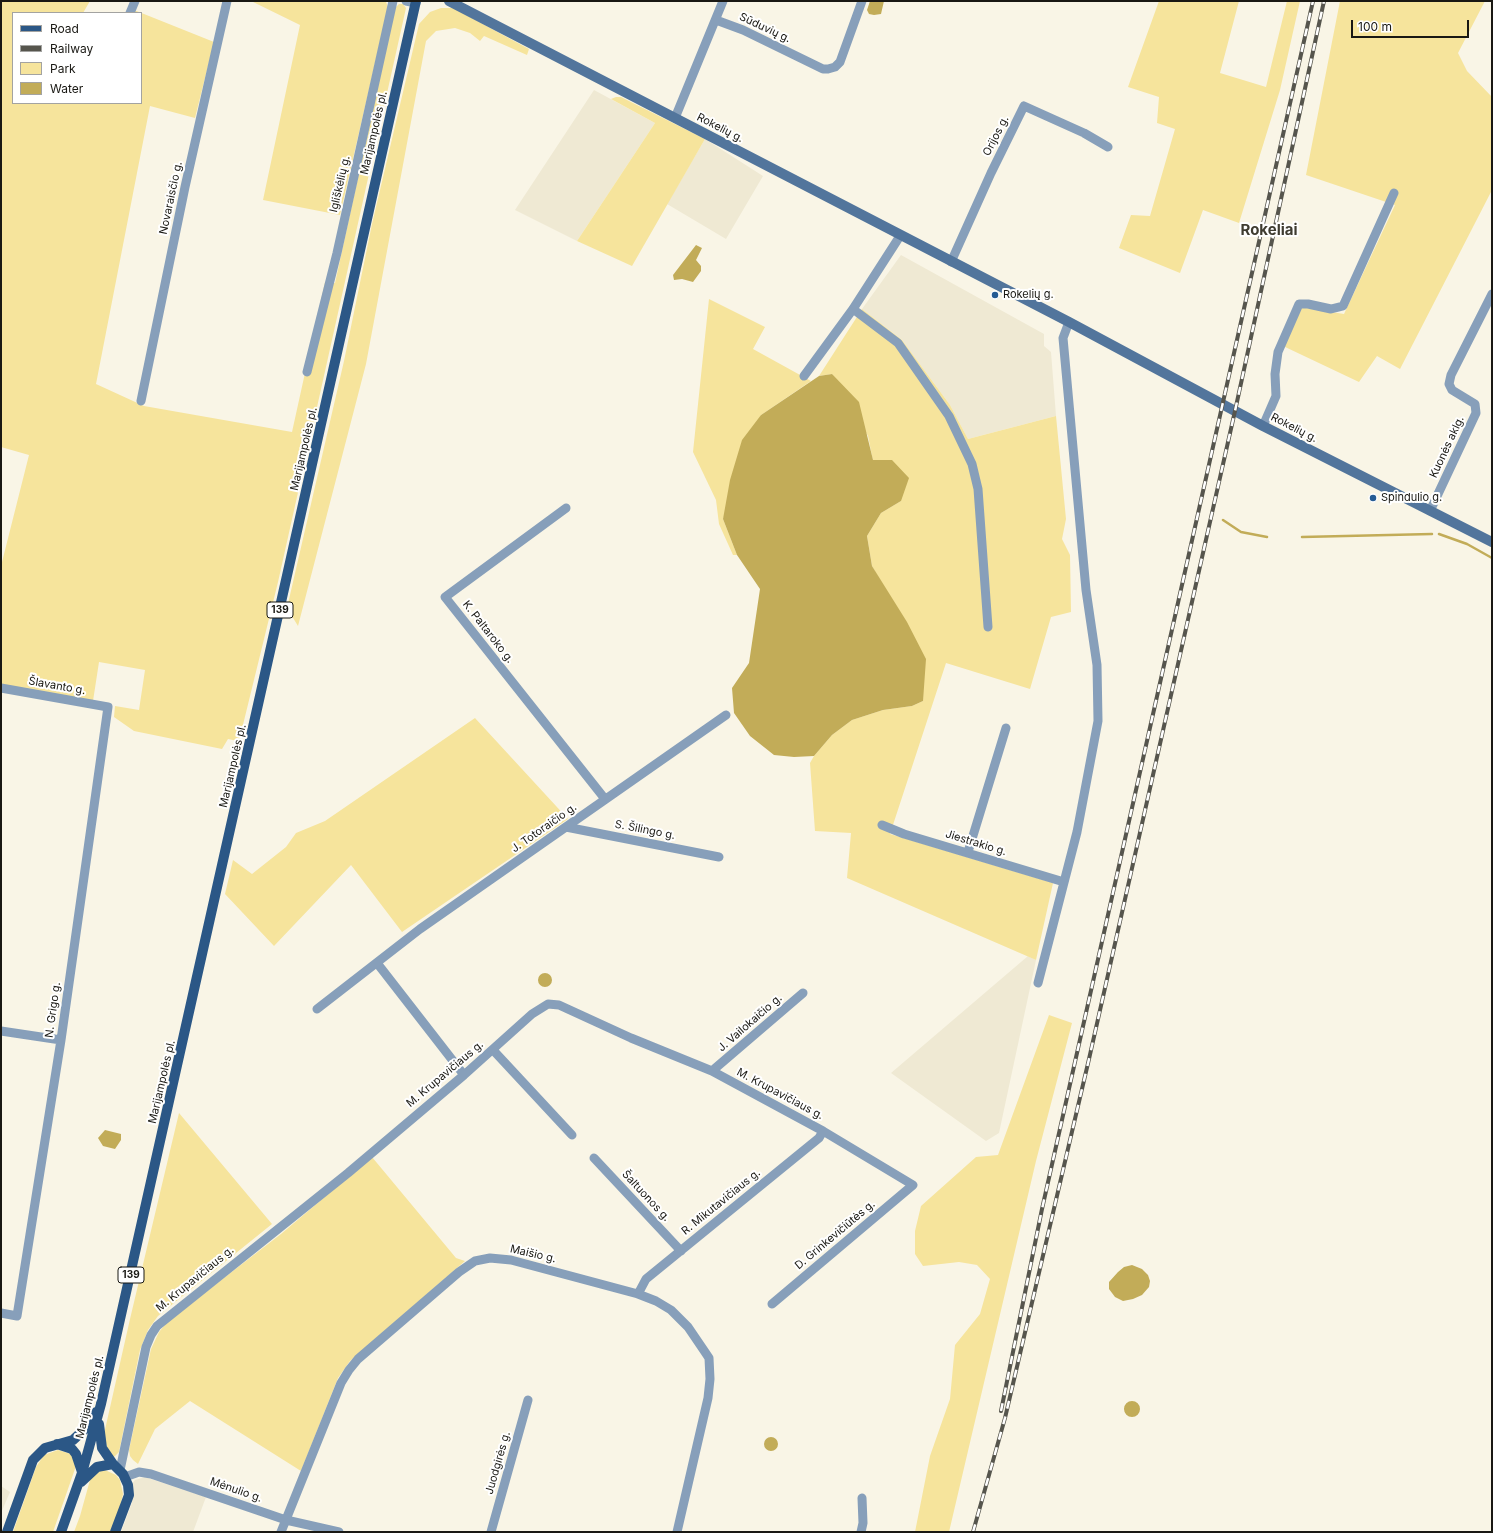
<!DOCTYPE html>
<meta charset="utf-8">
<style>
body{margin:0}
#map{position:relative;width:1493px;height:1533px;overflow:hidden;background:#f9f5e6;font-family:Inter,sans-serif}
canvas{display:block}
.frame{position:absolute;inset:0;border:2px solid #191813;pointer-events:none}
.legend{position:absolute;left:12px;top:12px;width:130px;height:92px;box-sizing:border-box;background:#fff;border:1px solid #a3a3a1;margin:0;padding:5px 7px;list-style:none;font-size:12px;color:#191813}
.legend li{display:flex;align-items:center;gap:8px;height:20px}
.legend b{width:20px;border:1px solid #a3a3a1}
.scale{position:absolute;left:1351px;top:20px;width:118px;height:18px;box-sizing:border-box;border:2px solid #191813;border-top:0;padding-left:5px;font-size:12px;line-height:14px;white-space:nowrap;color:#191813;-webkit-text-stroke:3px #fff;paint-order:stroke}
</style>
<div id="map">
<canvas width="1493" height="1533"></canvas>
<div class="frame"></div>
<ul class="legend">
<li><b style="height:5px;background:#2b5786"></b>Road</li>
<li><b style="height:5px;background:#56554d"></b>Railway</li>
<li><b style="height:11px;background:#f6e49c"></b>Park</li>
<li><b style="height:11px;background:#c2ac58"></b>Water</li>
</ul>
<div class="scale">100 m</div>
</div>
<script>
const context = document.querySelector('canvas').getContext('2d');
context.lineJoin = 'round';
function paint(path, color) {
  context.fillStyle = color;
  context.fill(path, 'evenodd');
}
function shape(rows) {
  const path = new Path2D();
  for (const r of rows) {
    if (r.length === 3) {
      path.moveTo(r[0] + r[2], r[1]);
      path.arc(r[0], r[1], r[2], 0, 2 * Math.PI);
      continue;
    }
    path.moveTo(r[0], r[1]);
    for (let i = 2; i < r.length; i += 2) path.lineTo(r[i], r[i + 1]);
  }
  return path;
}
function trace(path, color, width, dash) {
  context.strokeStyle = color;
  context.lineWidth = width;
  context.lineCap = dash ? 'butt' : 'round';
  context.setLineDash(dash || []);
  context.stroke(path);
}
function write(font, color, halo, rows, align = 'center') {
  context.font = font + ' Inter,sans-serif';
  context.lineWidth = 4;
  context.setLineDash([]);
  context.textBaseline = 'middle';
  context.strokeStyle = halo;
  context.fillStyle = color;
  for (const [text, x, y, turn = 0] of rows) {
    context.save();
    context.translate(x, y);
    context.rotate((+turn || 0) * Math.PI / 180);
    context.textAlign = isNaN(turn) ? turn : align;
    if (halo) context.strokeText(text, 0, 0);
    context.fillText(text, 0, 0);
    context.restore();
  }
}
paint(shape([
 [594,90,655,123,577,241,515,210],
 [705,139,763,176,726,239,667,204],
 [901,255,1044,334,1044,346,1051,352,1056,416,968,439,950,405,902,340,862,309],
 [1028,956,1036,960,999,1133,986,1141,891,1073],
 [145,1477,206,1497,193,1532,121,1532,132,1503,131,1485,135,1480],
 [1,1486,10,1492,1,1513]
]), '#efe9d3');
paint(shape([
 [1,1,90,1,83,13,13,13,13,103,141,103,141,13,133,13,134,10,214,42,195,118,150,106,96,384,144,406,292,432,325,282,335,283,395,8,399,4,403,4,406,8,278,582,240,737,238,741,228,739,222,749,134,731,114,717,115,706,139,710,145,670,99,662,93,701,1,684,1,566,29,455,1,447],
 [251,1,382,1,386,2,388,7,340,215,263,200,300,25],
 [1159,1,1239,1,1220,73,1266,87,1287,1,1300,1,1280,90,1239,223,1203,210,1180,273,1119,248,1131,215,1150,216,1175,129,1157,123,1159,97,1128,87],
 [1340,1,1485,1,1458,53,1467,71,1492,97,1492,190,1400,369,1377,356,1359,382,1283,346,1301,307,1344,314,1395,205,1306,175],
 [441,8,453,8,529,49,527,55,484,36,480,41,470,33,455,28,436,31,426,41,366,364,298,626,287,608,344,361,372,224,419,24,430,12],
 [616,97,621,97,705,139,632,266,577,241,655,123,611,99],
 [709,299,765,327,753,349,811,381,761,415,723,519,737,555,733,555,719,524,716,500,693,452],
 [862,309,902,340,950,405,968,439,1056,416,1066,519,1062,539,1070,555,1071,612,1051,617,1030,689,946,663,890,834,1053,883,1036,960,847,878,851,833,815,831,810,763,814,756,832,735,852,720,883,710,912,706,923,701,923,687,883,586,872,566,867,536,881,513,901,501,873,461,868,436,832,374,819,376],
 [475,718,568,819,402,932,351,865,274,946,225,894,233,860,252,874,286,847,296,833,325,821],
 [1049,1015,1072,1023,1036,1161,949,1532,915,1532,930,1456,950,1399,955,1345,980,1314,990,1279,977,1265,959,1262,923,1266,915,1254,915,1231,921,1206,976,1157,998,1155],
 [179,1113,272,1224,158,1316,148,1330,140,1350,119,1452,114,1457,111,1456,108,1452,104,1434,130,1319],
 [372,1157,456,1258,465,1261,350,1361,338,1378,301,1471,190,1401,155,1429,138,1464,133,1460,130,1456,129,1450,151,1349,159,1332,168,1321,281,1234],
 [58,1450,71,1454,76,1466,53,1532,13,1532,36,1467,44,1455],
 [105,1470,116,1475,120,1480,123,1494,119,1511,110,1532,74,1532,80,1516,90,1480,97,1471]
]), '#f6e49c');
paint(shape([
 [870,1,884,1,881,14,874,15,869,14,867,10],
 [696,245,702,248,696,260,701,266,701,271,693,282,682,279,674,280,673,275],
 [832,374,859,402,873,460,892,460,909,478,901,501,881,513,867,536,872,566,907,622,926,659,923,701,912,706,883,710,852,720,832,735,814,756,794,757,774,755,750,736,734,713,732,688,749,663,760,589,737,555,723,519,730,480,742,440,761,415,819,376],
 [545,980,7],
 [105,1130,121,1134,121,1140,115,1149,103,1146,98,1138],
 [1132,1265,1142,1269,1148,1275,1150,1281,1149,1287,1142,1295,1133,1299,1123,1301,1115,1297,1109,1289,1109,1282,1118,1272,1124,1267],
 [1132,1409,8],
 [771,1444,7]
]), '#c2ac58');
trace(shape([
 [1223,520,1241,532,1267,537],
 [1439,534,1467,544,1492,558],
 [1302,537,1432,534]
]), '#c2ac58', 2.5);
trace(shape([
 [406,1,416,3],
 [130,13,135,1],
 [716,20,743,30,823,69,828,69,835,67,840,62,862,1],
 [675,118,723,1],
 [951,262,991,173,1024,106,1084,133,1108,147],
 [853,309,898,343,949,416,972,464,978,489,988,627],
 [307,372,337,253,393,1],
 [804,376,853,309,900,236],
 [141,401,185,187,227,1],
 [1263,426,1276,396,1275,374,1278,352,1299,304,1308,304,1331,309,1343,306,1394,193],
 [566,508,445,597,605,799],
 [1430,511,1476,413,1475,404,1452,390,1449,384,1451,375,1492,294],
 [1,688,108,707,61,1040,17,1316,1,1313],
 [882,825,904,834,1064,882],
 [566,827,719,857],
 [968,852,1006,728],
 [377,963,464,1075],
 [1038,983,1077,832,1098,721,1097,665,1086,590,1063,338,1069,322],
 [317,1009,420,929,726,715],
 [1,1031,61,1040],
 [493,1050,572,1135],
 [712,1071,803,993],
 [594,1158,681,1251],
 [638,1294,646,1279,819,1138,823,1131],
 [120,1470,146,1347,151,1335,157,1326,348,1173,464,1075,532,1014,548,1004,559,1005,631,1038,712,1071,823,1131,913,1185,772,1304],
 [125,1477,139,1472,151,1474,286,1520,339,1532],
 [281,1532,341,1383,349,1370,358,1359,459,1272,475,1261,490,1258,511,1260,638,1294,656,1301,671,1310,688,1327,705,1352,709,1358,710,1379,708,1398,677,1532],
 [491,1532,528,1400],
 [861,1532,863,1523,862,1498]
]), '#879fba', 9);
trace(shape([
 [449,1,1069,322,1263,426,1492,542]
]), '#52759c', 10);
trace(shape([
 [99,1424,102,1448,113,1464,123,1474,128,1485,129,1495,115,1532],
 [57,1444,72,1449,76,1454,82,1472],
 [81,1482,97,1467,113,1464],
 [7,1532,33,1460,45,1448,73,1440,87,1427,96,1412],
 [61,1532,82,1473,101,1404,416,1]
]), '#2b5786', 10);
const rail = shape([
 [1001,1411,1042,1209,1313,1],
 [973,1532,1005,1418,1089,1059,1235,411,1324,1]
]);
trace(rail, '#56554d', 4);
trace(rail, '#fff', 2.5, [8]);
for (const [x, y, r, color] of [
 [995,295,4,"#255b94"],
 [1373,498,4,"#255b94"]
]) {
  const dot = new Path2D();
  dot.arc(x, y, r, 0, 2 * Math.PI);
  context.fillStyle = color;
  context.fill(dot);
  trace(dot, '#fff', 1.5);
}
for (const [x, y, w] of [
 [280,610,26],
 [131,1275,26]
]) {
  const box = new Path2D();
  box.roundRect(x - w / 2, y - 8, w, 16, 3);
  context.fillStyle = '#fff';
  context.fill(box);
  trace(box, '#191813', 1);
}
write('bold 10px', '#191813', null, [
 ["139",280,610],
 ["139",131,1275]
]);
write('11px', '#191813', '#fff', [
 ["Sūduvių g.",765,28,25],
 ["Rokelių g.",720,128,27],
 ["Marijampolės pl.",374,133,-77],
 ["Orijos g.",996,136,-63],
 ["Igliškėlių g.",340,184,-77],
 ["Novaraisčio g.",171,198,-78],
 ["Rokelių g.",1294,428,27],
 ["Kuonės aklg.",1447,447,-65],
 ["Marijampolės pl.",304,449,-77],
 ["K. Paltaroko g.",488,632,52],
 ["Šlavanto g.",57,686,10],
 ["Marijampolės pl.",233,766,-77],
 ["J. Totoraičio g.",544,828,-35],
 ["S. Šilingo g.",645,830,11],
 ["Jiestrakio g.",976,843,17],
 ["N. Grigo g.",53,1010,-82],
 ["J. Vailokaičio g.",750,1023,-41],
 ["M. Krupavičiaus g.",445,1074,-40],
 ["Marijampolės pl.",162,1082,-77],
 ["M. Krupavičiaus g.",780,1094,28],
 ["Šaltuonos g.",646,1196,47],
 ["R. Mikutavičiaus g.",721,1202,-39],
 ["D. Grinkevičiūtės g.",835,1235,-40],
 ["Maišio g.",533,1254,13],
 ["M. Krupavičiaus g.",195,1279,-39],
 ["Marijampolės pl.",90,1397,-76],
 ["Juodgirės g.",498,1463,-74],
 ["Mėnulio g.",236,1490,19]
]);
write('11px', '#191813', '#fff', [
 ["Rokelių g.",1003,295],
 ["Spindulio g.",1381,498]
], 'left');
write('bold 15px', '#3f3c31', '#fff', [
 ["Rokeliai",1269,230]
]);
</script>
